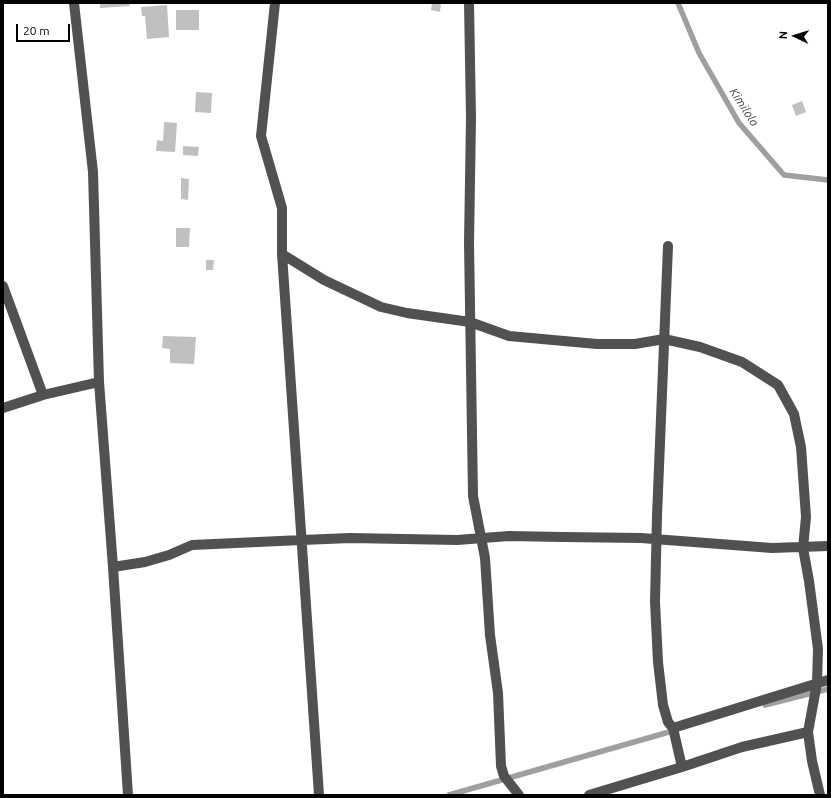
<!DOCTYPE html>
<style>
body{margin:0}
#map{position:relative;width:831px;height:798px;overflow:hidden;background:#fff;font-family:Ubuntu,sans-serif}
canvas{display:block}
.frame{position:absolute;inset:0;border:4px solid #000;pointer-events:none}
.north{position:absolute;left:775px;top:16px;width:40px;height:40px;-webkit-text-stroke:3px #fff;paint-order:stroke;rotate:274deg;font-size:11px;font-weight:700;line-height:16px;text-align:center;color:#000}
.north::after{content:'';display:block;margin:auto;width:14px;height:18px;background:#000;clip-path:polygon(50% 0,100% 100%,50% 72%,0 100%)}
.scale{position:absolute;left:16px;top:24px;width:54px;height:18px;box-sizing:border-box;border:2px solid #000;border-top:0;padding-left:5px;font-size:12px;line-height:14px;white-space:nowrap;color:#000;-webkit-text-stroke:3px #fff;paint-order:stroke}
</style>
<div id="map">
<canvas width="831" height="798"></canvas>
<div class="frame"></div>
<div class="north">N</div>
<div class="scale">20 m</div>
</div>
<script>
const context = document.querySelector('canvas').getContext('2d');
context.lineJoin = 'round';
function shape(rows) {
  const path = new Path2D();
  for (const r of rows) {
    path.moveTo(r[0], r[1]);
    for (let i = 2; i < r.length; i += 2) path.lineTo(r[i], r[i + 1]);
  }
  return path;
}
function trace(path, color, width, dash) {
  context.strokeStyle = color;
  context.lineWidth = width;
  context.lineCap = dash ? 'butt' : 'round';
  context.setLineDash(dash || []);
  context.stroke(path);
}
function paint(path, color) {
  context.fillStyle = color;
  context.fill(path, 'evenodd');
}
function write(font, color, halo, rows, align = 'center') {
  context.font = font + ' Ubuntu,sans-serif';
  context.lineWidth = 3.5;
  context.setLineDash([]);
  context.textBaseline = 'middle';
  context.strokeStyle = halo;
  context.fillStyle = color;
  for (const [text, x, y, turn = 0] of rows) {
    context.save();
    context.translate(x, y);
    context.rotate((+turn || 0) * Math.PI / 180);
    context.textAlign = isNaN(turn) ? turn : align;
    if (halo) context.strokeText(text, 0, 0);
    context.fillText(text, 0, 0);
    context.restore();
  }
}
trace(shape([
 [678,3,699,53,739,123,784,175,828,180],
 [765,705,828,689],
 [449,795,676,730]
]), '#9f9f9f', 5.5);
paint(shape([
 [100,3,129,3,130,6,100,8],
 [432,3,441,3,440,12,431,10],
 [167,5,169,37,147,39,145,16,142,16,141,7],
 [176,10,199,10,199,30,176,30],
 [196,92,212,93,211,113,195,112],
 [802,101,806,112,796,116,792,105],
 [164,122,177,123,175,152,156,151,157,140,163,141],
 [183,146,199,147,198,156,183,155],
 [181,178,189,179,188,200,181,199],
 [176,228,190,228,189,247,176,247],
 [206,260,214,260,213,270,206,270],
 [163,336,196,337,194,364,170,363,170,349,162,348]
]), '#c0c0c0');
trace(shape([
 [74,3,93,172,99,382,113,567,128,795],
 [275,3,261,136,282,208,282,254,319,795],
 [469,3,471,118,469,243,473,496,485,558,490,635,498,693,501,766,504,776,519,795],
 [668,246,657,516,655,602,658,662,663,705,668,722,673,728,682,767],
 [282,254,324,280,381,307,407,313,470,322,509,336,597,344,635,344,664,339,700,347,742,362,778,385,794,414,801,447,806,517,803,548,809,581,818,649,817,683,808,732,812,761,820,795],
 [3,286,43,395],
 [3,408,43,395,99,382],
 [113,567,145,562,169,555,192,545,302,540,350,538,457,540,509,536,562,537,641,538,772,548,828,546],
 [673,728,828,680],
 [589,795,682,767,742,747,808,732]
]), '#515151', 10);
write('italic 12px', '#404040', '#fff', [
 ["Kimilolo",744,107,57]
]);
</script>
